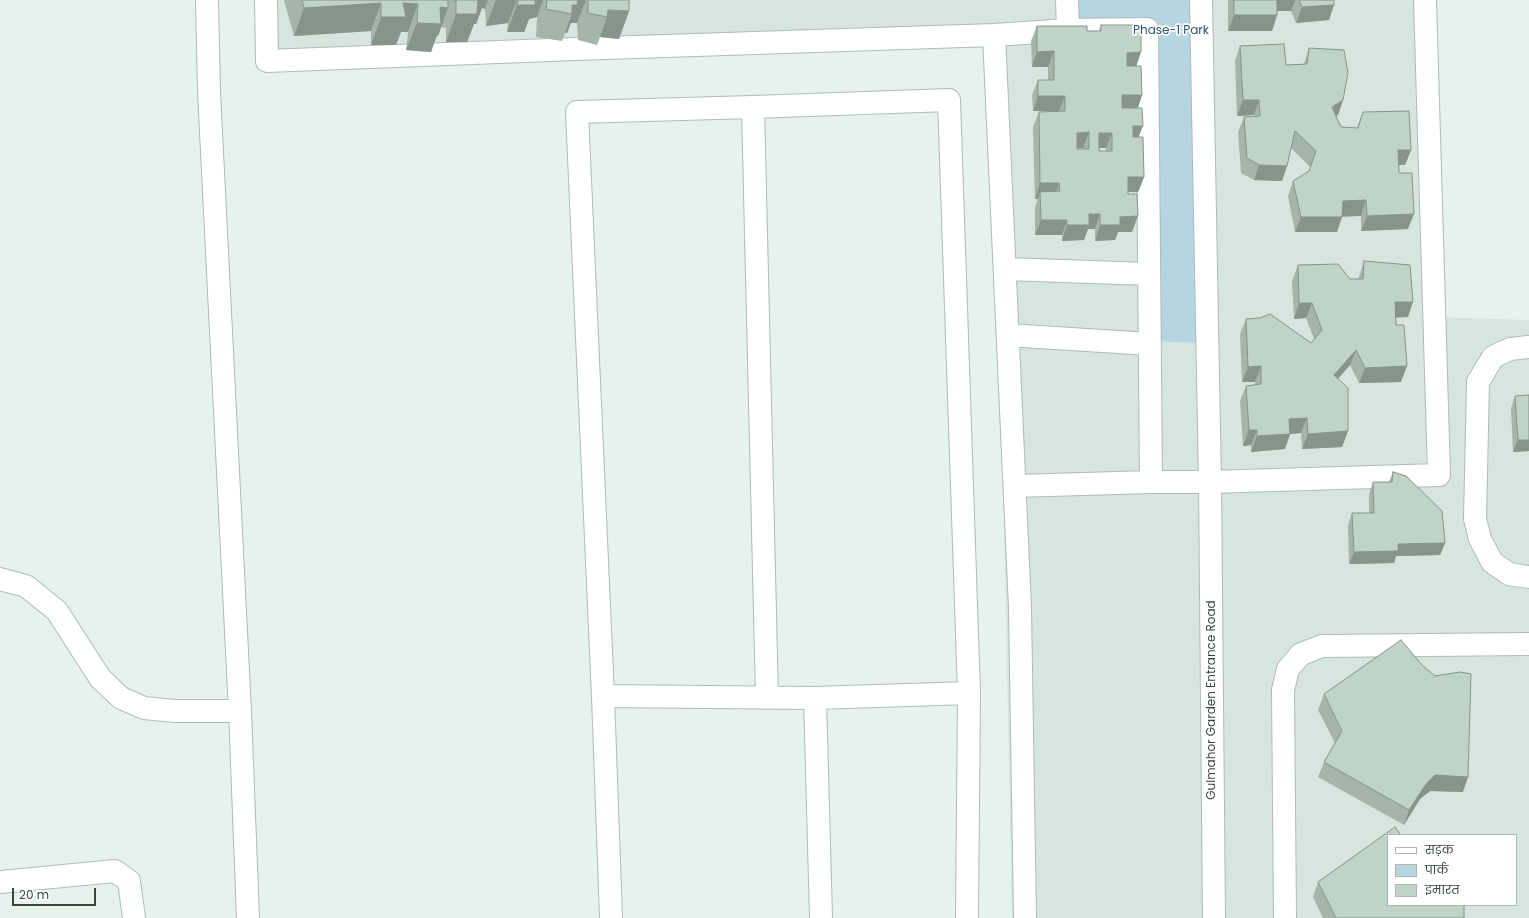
<!DOCTYPE html>
<meta charset="utf-8">
<style>
body{margin:0}
#map{position:relative;width:1529px;height:918px;overflow:hidden;background:#e8f2ed;font-family:Poppins,"Noto Sans Devanagari",sans-serif}
canvas{display:block}
.legend{position:absolute;left:1387px;top:834px;width:130px;height:72px;box-sizing:border-box;background:#fff;border:1px solid #afb5b1;margin:0;padding:5px 7px;list-style:none;font-size:12px;color:#37453d}
.legend li{display:flex;align-items:center;gap:8px;height:20px}
.legend b{width:20px;border:1px solid #afb5b1}
.scale{position:absolute;left:12px;top:888px;width:84px;height:18px;box-sizing:border-box;border:2px solid #37453d;border-top:0;padding-left:5px;font-size:12px;line-height:14px;white-space:nowrap;color:#37453d;-webkit-text-stroke:3px #fff;paint-order:stroke}
</style>
<div id="map">
<canvas width="1529" height="918"></canvas>
<ul class="legend">
<li><b style="height:5px;background:#fff"></b>सड़क</li>
<li><b style="height:11px;background:#b5d5e2"></b>पार्क</li>
<li><b style="height:11px;background:#bfd3c8"></b>इमारत</li>
</ul>
<div class="scale">20 m</div>
</div>
<script>
const context = document.querySelector('canvas').getContext('2d');
context.lineJoin = 'round';
function paint(path, color) {
  context.fillStyle = color;
  context.fill(path, 'evenodd');
}
function shape(rows) {
  const path = new Path2D();
  for (const r of rows) {
    path.moveTo(r[0], r[1]);
    for (let i = 2; i < r.length; i += 2) path.lineTo(r[i], r[i + 1]);
  }
  return path;
}
function trace(path, color, width, dash) {
  context.strokeStyle = color;
  context.lineWidth = width;
  context.lineCap = dash ? 'butt' : 'round';
  context.setLineDash(dash || []);
  context.stroke(path);
}
function write(font, color, halo, rows, align = 'center') {
  context.font = font + ' Poppins,sans-serif';
  context.lineWidth = 3.5;
  context.setLineDash([]);
  context.textBaseline = 'middle';
  context.strokeStyle = halo;
  context.fillStyle = color;
  for (const [text, x, y, turn = 0] of rows) {
    context.save();
    context.translate(x, y);
    context.rotate((+turn || 0) * Math.PI / 180);
    context.textAlign = isNaN(turn) ? turn : align;
    if (halo) context.strokeText(text, 0, 0);
    context.fillText(text, 0, 0);
    context.restore();
  }
}
paint(shape([
 [266,0,1426,0,1434,317,1529,320,1529,918,1012,918,994,35,267,61],
 [1388,835,1516,835,1516,905,1388,905]
]), '#d7e5df');
paint(shape([
 [1073,0,1194,0,1200,343,1155,341,1147,29,1074,26]
]), '#b5d5e2');
const minor = shape([
 [207,0,209,92,240,711,248,918],
 [266,0,267,61,576,49,994,35,1068,30,1147,29,1151,482],
 [1067,0,1068,30],
 [1201,0,1210,482,1214,918],
 [994,35,1020,608,1025,918],
 [753,107,767,698],
 [1005,269,1149,274],
 [1008,335,1150,344],
 [1529,347,1510,349,1493,357,1478,382,1475,519,1480,539,1492,562,1509,574,1529,577],
 [1015,486,1151,482,1210,482,1439,475,1425,0],
 [0,579,26,586,57,611,100,678,121,698,144,708,175,711,240,711],
 [603,696,815,698,969,693],
 [815,698,821,918],
 [0,882,115,871,129,881,134,918],
 [611,918,603,696,577,112,753,107,949,100,969,693,967,918],
 [1285,918,1283,690,1288,669,1301,654,1322,646,1529,644]
]);
trace(minor, '#abbdb4', 24);
trace(minor, '#fff', 22);
paint(shape([
 [284,0,629,0,629,11,619,39,600,37,597,45,578,40,577,23,571,23,567,33,565,33,562,41,536,37,537,17,529,19,524,32,507,32,508,23,486,26,485,9,482,8,476,24,474,24,467,42,446,42,446,28,441,27,438,36,437,35,431,52,406,50,408,32,401,32,396,45,371,45,371,31,294,36],
 [1228,0,1334,0,1329,20,1296,23,1291,11,1277,11,1277,15,1272,31,1228,31],
 [1101,25,1136,66,1142,95,1138,108,1139,137,1144,177,1138,192,1128,192,1132,232,1118,232,1115,240,1095,241,1095,229,1088,229,1084,240,1062,241,1062,235,1035,235,1035,207,1038,199,1035,199,1033,127,1039,112,1059,111,1033,111,1032,95,1038,80,1048,80,1048,67,1032,67,1031,41,1037,26,1087,31,1099,31],
 [1077,148,1083,148,1083,149,1077,149],
 [1099,148,1106,148,1106,151,1099,151],
 [1240,46,1286,65,1304,64,1309,48,1343,100,1338,115,1336,116,1341,127,1357,128,1363,112,1411,150,1405,165,1399,165,1399,173,1408,229,1361,231,1361,216,1342,216,1337,232,1295,232,1288,196,1293,181,1309,171,1310,167,1291,148,1282,181,1254,180,1241,173,1238,132,1244,117,1254,116,1254,115,1237,116,1235,61],
 [1364,261,1408,317,1396,317,1401,382,1359,383,1350,365,1338,379,1348,431,1342,447,1302,449,1301,433,1290,434,1285,449,1251,452,1251,445,1243,446,1240,401,1246,386,1255,385,1255,382,1242,382,1240,334,1246,319,1311,343,1314,339,1306,318,1294,319,1292,281,1298,265,1350,279,1358,279,1359,277],
 [1529,395,1529,451,1513,452,1511,408,1515,396],
 [1393,472,1445,543,1440,555,1396,556,1394,563,1349,564,1348,525,1352,513,1369,513,1369,494,1373,482,1389,482],
 [1324,694,1463,792,1430,791,1420,799,1404,825,1318,777,1324,762,1335,743,1318,710],
 [1318,882,1464,918,1323,918,1313,897]
]), '#a4b5ac');
paint(shape([
 [477,0,488,0,485,9,482,8,476,24,474,24,467,42,446,42,456,14],
 [496,0,517,0,508,23,486,26],
 [533,0,543,0,537,17,529,19,524,32,507,32,517,5],
 [577,0,586,0,577,23,571,23,567,33,565,33,572,14,572,5],
 [1275,0,1295,0,1291,11,1271,11],
 [381,3,371,31,294,36,304,8],
 [403,3,418,4,408,32,401,32,396,45,371,45,381,17],
 [1334,5,1329,20,1296,23,1302,7],
 [440,7,448,8,438,36,437,35,431,52,406,50,417,23],
 [608,10,629,11,619,39,600,37,607,17],
 [1234,15,1277,15,1272,31,1228,31],
 [1054,51,1048,67,1032,67,1037,52],
 [1141,52,1136,67,1122,68,1127,53],
 [1122,95,1142,95,1137,110,1116,110],
 [1038,96,1065,96,1059,111,1033,111],
 [1243,100,1259,100,1254,115,1237,116],
 [1343,100,1338,115,1326,123,1332,107],
 [1133,126,1143,126,1137,141,1127,141],
 [1089,132,1083,148,1071,148,1077,133],
 [1099,133,1112,133,1106,148,1093,148],
 [1398,150,1411,150,1405,165,1393,165],
 [1259,165,1287,166,1282,181,1254,180],
 [1128,177,1144,177,1138,192,1123,192],
 [1040,183,1059,183,1054,199,1040,192,1038,199,1035,199],
 [1366,200,1361,216,1337,217,1343,201],
 [1089,214,1100,214,1095,229,1088,229,1084,240,1062,241,1067,225],
 [1414,214,1408,229,1361,231,1367,216],
 [1138,216,1132,232,1118,232,1115,240,1095,241,1100,225,1120,217],
 [1301,217,1342,217,1337,232,1295,232],
 [1041,220,1067,220,1062,235,1035,235],
 [1395,302,1413,302,1408,317,1389,318],
 [1299,303,1312,303,1306,318,1294,319],
 [1356,350,1350,365,1328,390,1334,375],
 [1261,366,1255,382,1242,382,1248,367],
 [1407,366,1401,382,1359,383,1365,368],
 [1307,418,1301,433,1290,434,1285,449,1251,452,1257,436,1289,419],
 [1249,430,1257,430,1251,445,1243,446],
 [1348,431,1342,447,1302,449,1308,434],
 [1518,440,1529,440,1529,451,1513,452],
 [1445,543,1440,555,1396,556,1394,563,1349,564,1354,552,1398,544],
 [1435,775,1468,777,1463,792,1430,791,1420,799,1404,825,1409,810,1426,784]
]), '#86948c');
const building = shape([
 [302,0,448,0,448,8,440,7,441,24,417,23,418,4,403,3,406,17,381,17,381,3,304,8,302,0],
 [454,0,478,0,477,14,456,14,456,0,454,0],
 [518,0,535,0,535,5,517,5,518,0],
 [547,0,578,0,577,5,572,5,572,14,546,9,547,0],
 [588,0,629,0,629,11,608,10,607,17,588,13,588,0],
 [1234,0,1277,0,1277,15,1234,15,1234,0],
 [1299,0,1334,0,1334,5,1302,7,1299,0],
 [1101,25,1141,25,1141,52,1127,53,1127,66,1141,66,1142,95,1122,95,1122,108,1142,108,1143,126,1133,126,1133,137,1143,137,1144,177,1128,177,1128,194,1137,194,1138,216,1120,217,1120,225,1100,225,1100,214,1089,214,1089,225,1067,225,1067,220,1041,220,1040,192,1060,191,1059,183,1040,183,1039,112,1065,111,1065,96,1038,96,1038,80,1054,80,1054,51,1037,52,1037,26,1087,26,1087,31,1101,31,1101,25],
 [1089,132,1089,149,1077,149,1077,133,1089,132],
 [1099,133,1112,133,1112,151,1099,151,1099,133],
 [1284,44,1286,65,1307,64,1309,48,1344,50,1348,73,1343,100,1332,107,1341,127,1358,128,1363,112,1409,111,1411,150,1398,150,1399,173,1412,173,1414,214,1367,216,1366,200,1343,201,1342,217,1301,217,1293,181,1309,171,1316,151,1295,131,1287,166,1259,165,1247,158,1244,117,1260,116,1259,100,1243,100,1240,46,1284,44],
 [1364,261,1410,265,1413,302,1395,302,1396,325,1404,325,1407,366,1365,368,1356,350,1334,375,1348,388,1348,431,1308,434,1307,418,1289,419,1290,434,1257,436,1257,430,1249,430,1246,386,1261,384,1261,366,1248,367,1246,319,1260,318,1270,314,1311,343,1322,330,1312,303,1299,303,1298,265,1338,264,1350,279,1363,279,1364,261],
 [1529,395,1529,440,1518,440,1515,396,1529,395],
 [1393,472,1406,476,1442,511,1445,543,1398,544,1398,551,1354,552,1352,513,1374,513,1373,482,1392,482,1393,472],
 [1401,640,1422,665,1435,676,1460,672,1471,674,1468,777,1435,775,1426,784,1409,810,1324,762,1342,731,1324,694,1401,640],
 [1395,827,1401,835,1388,835,1388,905,1464,905,1464,918,1336,918,1318,882,1395,827]
]);
paint(building, '#bfd3c8');
trace(building, '#86948c', 1);
write('12px', '#315270', '#fff', [
 ["Phase-1 Park",1171,31]
]);
write('12px', '#37453d', '#fff', [
 ["Gulmahor Garden Entrance Road",1212,700,-90]
]);
</script>
